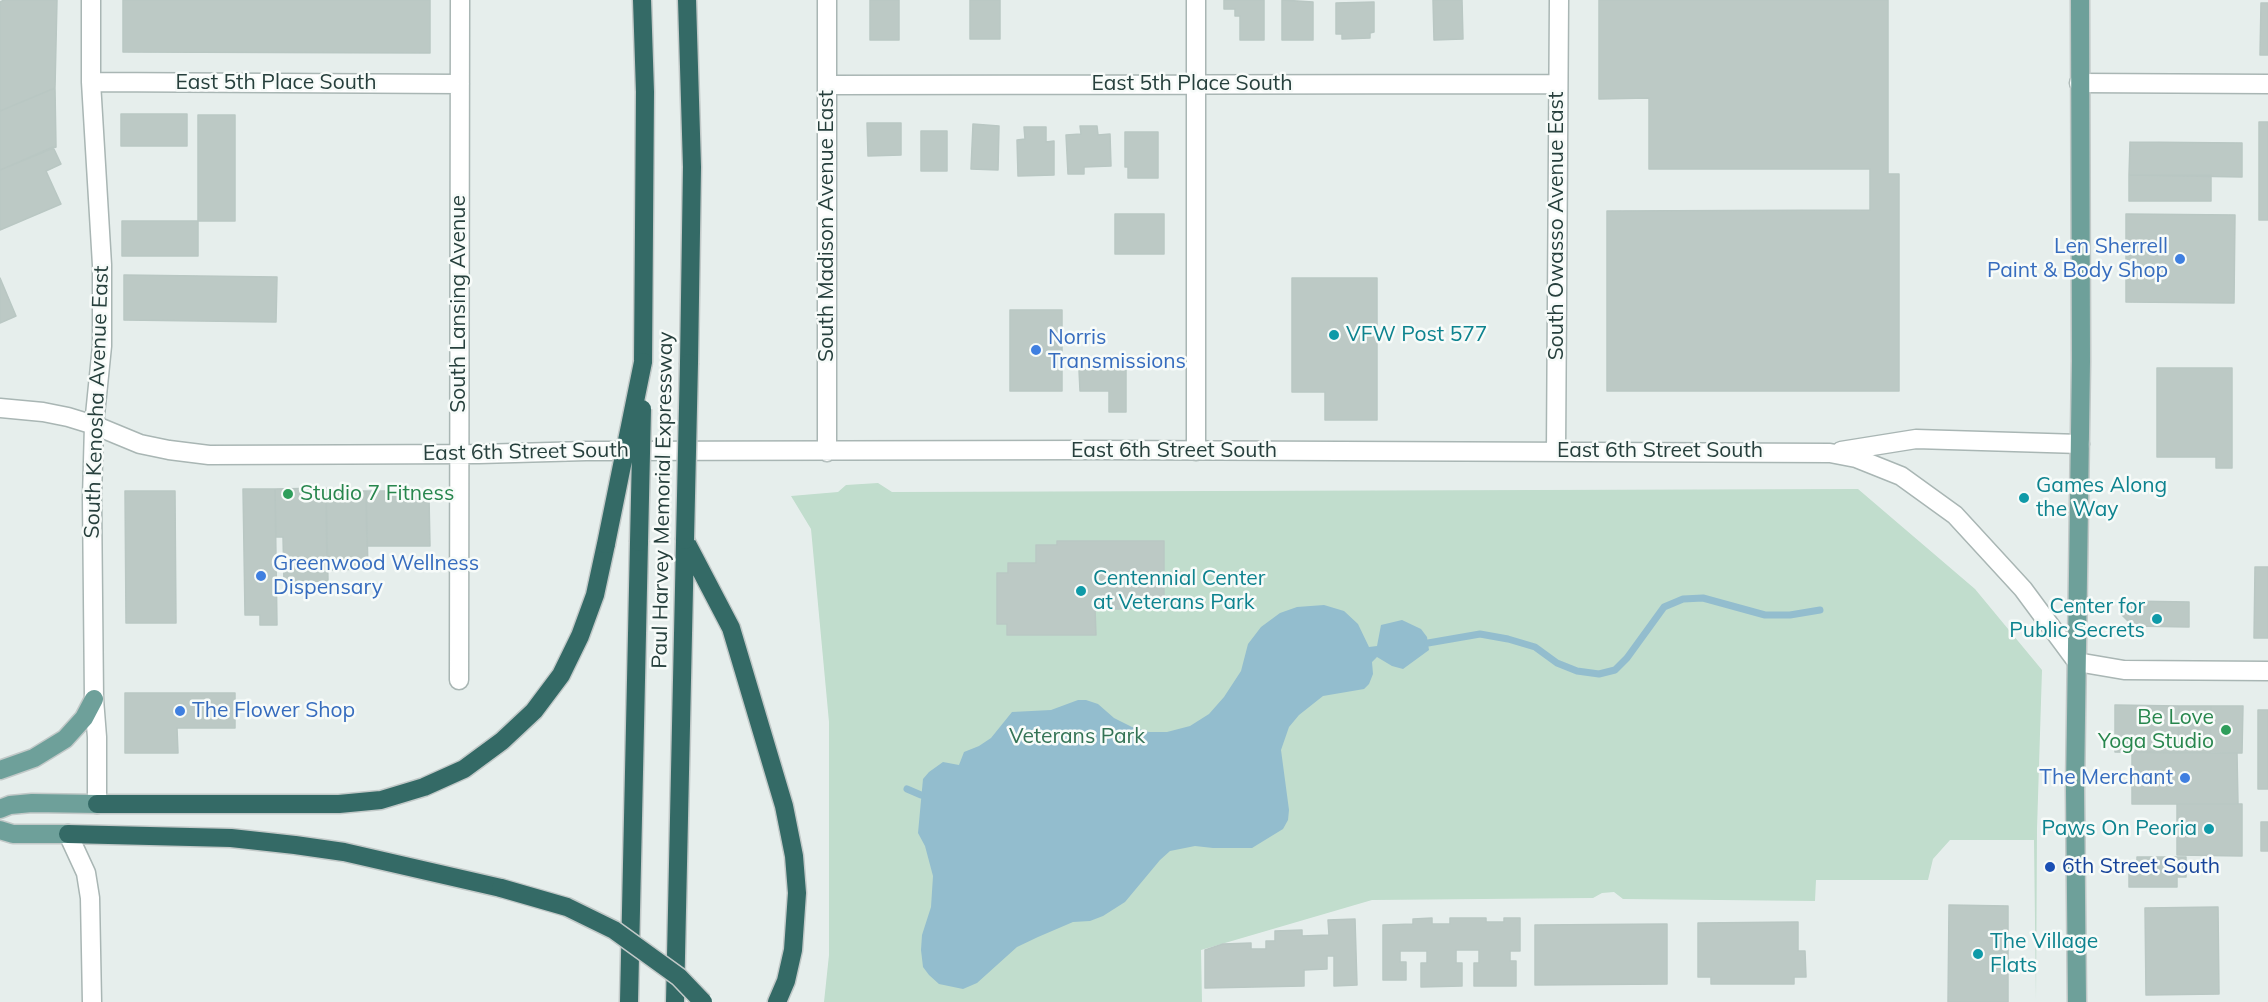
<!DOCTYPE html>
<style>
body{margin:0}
canvas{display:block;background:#e6eeec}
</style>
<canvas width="2268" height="1002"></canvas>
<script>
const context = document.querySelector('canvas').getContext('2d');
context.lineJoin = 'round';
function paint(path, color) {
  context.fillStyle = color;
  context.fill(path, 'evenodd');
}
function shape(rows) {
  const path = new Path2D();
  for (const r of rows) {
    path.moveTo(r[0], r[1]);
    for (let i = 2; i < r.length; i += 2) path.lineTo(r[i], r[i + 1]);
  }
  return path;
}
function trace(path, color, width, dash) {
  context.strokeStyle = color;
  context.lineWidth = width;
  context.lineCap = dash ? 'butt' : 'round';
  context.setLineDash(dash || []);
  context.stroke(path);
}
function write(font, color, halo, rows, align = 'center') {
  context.font = font + ' Mulish,sans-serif';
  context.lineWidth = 5;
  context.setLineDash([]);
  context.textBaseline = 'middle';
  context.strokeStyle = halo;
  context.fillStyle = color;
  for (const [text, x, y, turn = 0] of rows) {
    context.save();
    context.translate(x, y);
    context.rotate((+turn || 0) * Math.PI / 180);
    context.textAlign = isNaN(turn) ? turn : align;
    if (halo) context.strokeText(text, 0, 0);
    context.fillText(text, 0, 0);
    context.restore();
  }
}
paint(shape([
 [878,483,892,492,1858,489,1975,589,2042,670,2037,829,2036,1002,2034,840,1950,840,1933,859,1928,880,1816,880,1815,901,1623,899,1614,892,1602,893,1593,898,1372,900,1201,950,1202,1002,824,1002,829,955,829,722,811,529,791,496,838,492,846,485]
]), '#c1ddcd');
paint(shape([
 [1324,605,1344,611,1358,624,1369,647,1377,646,1381,625,1402,620,1421,629,1427,637,1429,650,1403,669,1392,666,1377,657,1372,662,1373,674,1369,684,1364,689,1323,696,1299,715,1289,727,1281,750,1289,810,1288,820,1283,829,1252,848,1213,848,1195,846,1170,851,1160,860,1125,902,1103,916,1090,921,1073,922,1038,937,1017,947,977,983,963,989,939,984,929,975,923,967,921,950,922,935,931,907,933,876,925,846,918,833,923,779,929,772,943,762,959,765,964,752,979,746,991,738,1012,712,1051,710,1078,700,1086,700,1098,704,1114,718,1132,727,1149,732,1167,732,1190,726,1209,714,1224,697,1241,671,1248,644,1261,627,1280,613,1297,607]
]), '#93bdce');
trace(shape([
 [1428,643,1480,634,1508,639,1535,647,1557,663,1577,671,1599,674,1615,670,1627,658,1664,607,1683,599,1703,598,1765,615,1790,615,1820,610],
 [907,789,921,795]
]), '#93bdce', 7);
const building = shape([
 [4,0,57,0,55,88,0,111,0,2,4,0],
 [123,0,430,0,430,53,123,52,123,0],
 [870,0,899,0,899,40,870,40,870,0],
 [970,0,1000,0,1000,39,970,39,970,0],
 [1224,0,1264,0,1264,40,1240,40,1240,16,1235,16,1235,9,1224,9,1224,0],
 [1282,0,1313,2,1313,40,1282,40,1282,0],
 [1433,0,1462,0,1463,39,1434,40,1433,0],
 [1599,0,1888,0,1888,174,1899,174,1899,391,1607,391,1607,211,1870,210,1870,169,1649,169,1649,98,1599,99,1599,0],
 [1374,2,1374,32,1370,33,1370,38,1342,39,1342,34,1336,34,1336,3,1374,2],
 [2261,3,2268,3,2268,55,2260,55,2261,3],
 [55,88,56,147,0,170,0,111,55,88],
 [121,114,187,114,187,146,121,146,121,114],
 [198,115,235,115,235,221,198,221,198,115],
 [2259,122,2268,122,2268,220,2259,220,2259,122],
 [867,123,901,123,901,155,868,156,867,123],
 [973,124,999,126,998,170,971,169,973,124],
 [1080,126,1097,126,1098,135,1110,134,1111,166,1084,167,1084,174,1068,174,1066,135,1081,134,1080,126],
 [1024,127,1046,127,1046,142,1054,141,1054,175,1018,176,1017,140,1025,139,1024,127],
 [921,131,947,131,947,171,921,171,921,131],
 [1125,132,1158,132,1158,178,1128,178,1128,167,1125,167,1125,132],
 [2130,142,2242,143,2242,177,2129,175,2130,142],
 [53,147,61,164,46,171,61,204,0,230,0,170,53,147],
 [2129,175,2211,175,2211,201,2129,201,2129,175],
 [1115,214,1164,214,1164,254,1115,254,1115,214],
 [2126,214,2235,215,2234,303,2126,302,2126,214],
 [122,221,198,221,198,256,122,256,122,221],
 [124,275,277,277,276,322,124,320,124,275],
 [0,278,16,316,0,323,0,278],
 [1292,278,1377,278,1377,420,1325,420,1325,392,1292,392,1292,278],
 [1010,310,1062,310,1062,391,1010,391,1010,310],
 [2157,368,2232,368,2232,468,2216,468,2216,457,2157,457,2157,368],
 [1126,369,1126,412,1109,412,1109,391,1080,391,1079,370,1126,369],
 [326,488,328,581,284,582,283,537,276,537,275,489,326,488],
 [243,489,275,489,277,625,260,625,260,615,245,615,243,489],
 [125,491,175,491,176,623,126,623,125,491],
 [326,491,366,491,368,569,327,570,326,491],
 [366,491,421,491,429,497,430,546,367,546,366,491],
 [1057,541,1164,541,1164,609,1095,609,1096,635,1007,635,1007,624,997,624,997,573,1008,573,1008,563,1036,563,1036,545,1057,545,1057,541],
 [2255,567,2268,567,2268,638,2254,638,2255,567],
 [2128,601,2189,602,2189,627,2133,626,2119,612,2128,601],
 [125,693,235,693,235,728,177,728,178,753,125,753,125,693],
 [2115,705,2179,706,2178,753,2115,752,2115,705],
 [2179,706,2211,706,2210,753,2178,753,2179,706],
 [2211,706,2243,706,2242,753,2210,753,2211,706],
 [2258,710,2268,710,2268,789,2258,789,2258,710],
 [2132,752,2237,753,2238,804,2132,804,2132,752],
 [2177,804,2242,804,2242,856,2177,855,2177,804],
 [2261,822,2268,822,2268,851,2261,851,2261,822],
 [2137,857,2186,857,2186,877,2177,877,2177,887,2129,887,2129,865,2137,865,2137,857],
 [1949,905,2008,906,2008,1002,1948,1002,1949,905],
 [2218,907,2219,994,2146,995,2145,908,2218,907],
 [1432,918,1432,924,1450,924,1450,918,1486,918,1486,922,1504,922,1504,918,1520,918,1520,951,1510,951,1510,961,1516,961,1516,986,1474,986,1474,963,1479,963,1479,950,1456,950,1456,963,1462,963,1462,986,1421,987,1421,963,1427,963,1427,951,1400,951,1400,962,1406,962,1406,980,1383,980,1383,925,1413,924,1413,919,1432,918],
 [1355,919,1357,985,1334,986,1334,956,1327,956,1327,969,1304,970,1304,986,1205,988,1205,950,1223,944,1251,943,1251,949,1266,949,1266,941,1275,941,1275,931,1302,930,1302,936,1329,935,1328,920,1355,919],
 [1798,922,1798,951,1805,951,1806,977,1794,977,1794,984,1711,984,1711,977,1698,977,1698,923,1798,922],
 [1667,924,1667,984,1535,985,1535,925,1667,924]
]);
paint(building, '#bcc9c5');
trace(building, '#b9c7c3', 1.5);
const minor = shape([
 [91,0,91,82,102,265,102,346,94,425,92,498,94,699,97,737,97,804],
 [91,82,460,84],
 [2079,83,2268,84],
 [827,85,1558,84],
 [0,408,43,412,68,417,94,425,140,444,169,450,209,455,479,454,586,451,1095,450,1830,453,1856,458,1901,476,1955,515,2023,589,2077,662,2124,670,2268,671],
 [1196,451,1196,0],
 [1556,451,1559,0],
 [1841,451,1916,439,2080,444],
 [827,452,827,0],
 [459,680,460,0],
 [68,834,86,873,90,898,92,1002]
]);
const major = shape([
 [0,770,34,758,65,739,84,718,94,699],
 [0,809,10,805,32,803,97,804],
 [0,830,13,834,68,834],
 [2077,1002,2075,789,2081,361,2080,0]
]);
const highway = shape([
 [642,0,645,92,643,362],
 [687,0,692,167,689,363],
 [685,540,731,628,784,806,794,856,797,893,793,950,786,981,777,1002],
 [97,804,339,804,381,800,424,787,464,769,502,741,534,711,561,675,580,636,595,595,606,544],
 [68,834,231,838,295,845,344,852,501,888],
 [629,1002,639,542],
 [675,1002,685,542]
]);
trace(minor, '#a9b6b4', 21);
trace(major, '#c2c9c8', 21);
trace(highway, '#c2c9c8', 21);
trace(minor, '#fff', 18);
trace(major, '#6ea09a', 18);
trace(highway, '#346a66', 18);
const highwayBridge = shape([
 [685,540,689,363],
 [639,542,642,409],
 [606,544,643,362],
 [501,888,567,907,614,930,679,977,703,1002]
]);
trace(highwayBridge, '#c2c9c8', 21, []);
trace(highwayBridge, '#346a66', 18);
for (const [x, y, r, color] of [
 [2180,259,6,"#3f7fe0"],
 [1334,335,6,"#0f9aa8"],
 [1036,350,6,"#3f7fe0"],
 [288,494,6,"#2e9e5b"],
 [2024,498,6,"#0f9aa8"],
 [261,576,6,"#3f7fe0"],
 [1081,591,6,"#0f9aa8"],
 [2157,619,6,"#0f9aa8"],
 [180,711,6,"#3f7fe0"],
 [2226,730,6,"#2e9e5b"],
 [2185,778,6,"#3f7fe0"],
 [2209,829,6,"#0f9aa8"],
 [2050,867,6,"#1a4fb4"],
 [1978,954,6,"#0f9aa8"]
]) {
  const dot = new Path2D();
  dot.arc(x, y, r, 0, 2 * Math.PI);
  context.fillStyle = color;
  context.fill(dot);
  trace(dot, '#f7fbf9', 2);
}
write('21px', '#263f3c', '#f7fbf9', [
 ["East 5th Place South",276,83],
 ["East 5th Place South",1192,84],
 ["South Madison Avenue East",827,226,-90],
 ["South Owasso Avenue East",1557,226,-90],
 ["South Lansing Avenue",459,304,-90],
 ["South Kenosha Avenue East",97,402,-88],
 ["East 6th Street South",1174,451],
 ["East 6th Street South",1660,451],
 ["East 6th Street South",526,452,-1],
 ["Paul Harvey Memorial Expressway",663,500,-89]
]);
write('21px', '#366cbe', '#f7fbf9', [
 ["Len Sherrell",2168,247,"right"],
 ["Paint & Body Shop",2168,271,"right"],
 ["Norris",1048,338],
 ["Transmissions",1048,362],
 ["Greenwood Wellness",273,564],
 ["Dispensary",273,588],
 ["The Flower Shop",192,711],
 ["The Merchant",2173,778,"right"]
], 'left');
write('21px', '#0d838f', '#f7fbf9', [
 ["VFW Post 577",1346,335],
 ["Games Along",2036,486],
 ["the Way",2036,510],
 ["Centennial Center",1093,579],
 ["at Veterans Park",1093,603],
 ["Center for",2145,607,"right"],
 ["Public Secrets",2145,631,"right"],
 ["Paws On Peoria",2197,829,"right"],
 ["The Village",1990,942],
 ["Flats",1990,966]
], 'left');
write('21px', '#27864d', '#f7fbf9', [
 ["Studio 7 Fitness",300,494],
 ["Be Love",2214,718,"right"],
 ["Yoga Studio",2214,742,"right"]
], 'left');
write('21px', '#337355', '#f7fbf9', [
 ["Veterans Park",1077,737]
]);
write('21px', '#164399', '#f7fbf9', [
 ["6th Street South",2062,867]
], 'left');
</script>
